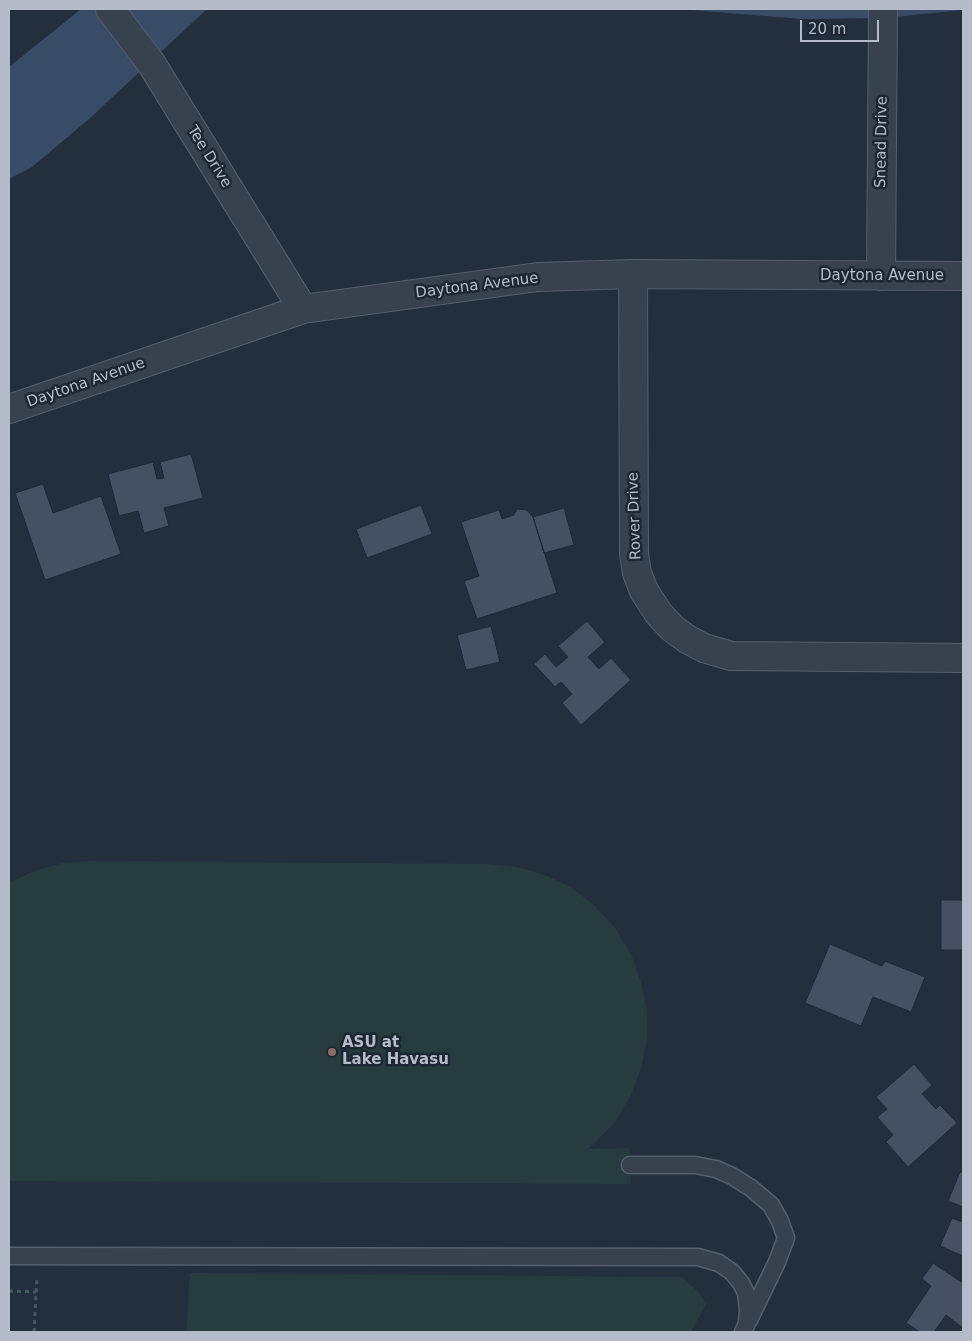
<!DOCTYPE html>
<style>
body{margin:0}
#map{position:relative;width:972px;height:1341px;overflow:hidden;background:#242f3e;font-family:"DejaVu Sans",sans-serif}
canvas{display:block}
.frame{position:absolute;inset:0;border:10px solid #b4bcc9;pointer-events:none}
.scale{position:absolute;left:800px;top:20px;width:79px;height:22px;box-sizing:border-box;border:2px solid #b4bcc9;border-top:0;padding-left:6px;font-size:15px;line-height:18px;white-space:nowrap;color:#b4bcc9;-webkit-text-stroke:4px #1d2633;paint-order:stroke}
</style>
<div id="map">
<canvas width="972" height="1341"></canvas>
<div class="frame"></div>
<div class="scale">20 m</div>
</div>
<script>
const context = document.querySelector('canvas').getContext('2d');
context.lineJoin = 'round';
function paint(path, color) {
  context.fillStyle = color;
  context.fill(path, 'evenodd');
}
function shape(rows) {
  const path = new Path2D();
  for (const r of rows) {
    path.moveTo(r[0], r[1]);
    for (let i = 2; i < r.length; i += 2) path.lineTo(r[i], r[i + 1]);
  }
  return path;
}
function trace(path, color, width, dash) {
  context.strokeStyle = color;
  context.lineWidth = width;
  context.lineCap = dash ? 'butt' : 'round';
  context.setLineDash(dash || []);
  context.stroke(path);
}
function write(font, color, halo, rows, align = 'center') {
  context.font = font + ' "DejaVu Sans",sans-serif';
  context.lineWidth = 5;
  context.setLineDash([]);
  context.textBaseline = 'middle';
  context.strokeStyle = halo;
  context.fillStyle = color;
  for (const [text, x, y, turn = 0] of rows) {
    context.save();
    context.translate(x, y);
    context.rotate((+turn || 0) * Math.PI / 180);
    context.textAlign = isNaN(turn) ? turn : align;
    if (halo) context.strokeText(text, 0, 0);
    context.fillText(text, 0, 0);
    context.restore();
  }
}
paint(shape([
 [91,861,489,864,517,867,545,875,572,888,595,906,615,928,631,954,641,982,647,1011,647,1040,641,1069,630,1097,615,1122,594,1144,587,1149,629,1148,631,1184,9,1181,9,883,34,871,63,863],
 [190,1273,682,1277,699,1293,706,1304,691,1332,186,1332]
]), '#263c3f');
paint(shape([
 [81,9,207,9,89,119,32,167,9,179,9,67],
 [679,9,963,9,963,10,883,18,803,19]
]), '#394c67');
const building = shape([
 [191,454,203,498,164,508,169,526,144,533,138,511,119,516,108,474,153,462,157,479,164,478,160,462,191,454],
 [43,484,53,513,101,496,121,554,45,580,15,493,43,484],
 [421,505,432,534,367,558,356,529,421,505],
 [564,508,574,545,544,553,533,517,564,508],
 [517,509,527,510,533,517,557,593,477,619,464,581,479,576,461,522,499,510,502,519,514,515,517,509],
 [587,621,605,642,588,657,599,669,611,658,631,680,581,725,562,703,572,694,561,682,555,687,534,664,545,654,556,667,568,657,558,646,587,621],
 [491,626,500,662,466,670,457,635,491,626],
 [941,900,963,900,963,950,941,950,941,900],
 [830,944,882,966,885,961,925,977,911,1012,873,997,861,1026,805,1003,830,944],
 [914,1064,932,1085,922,1094,936,1109,940,1105,957,1123,908,1167,886,1142,893,1135,877,1117,887,1109,876,1097,914,1064],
 [960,1172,963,1173,963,1207,948,1201,960,1172],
 [952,1218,963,1222,963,1256,940,1246,952,1218],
 [933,1263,963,1283,963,1328,946,1315,934,1332,920,1332,906,1323,931,1286,922,1279,933,1263]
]);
paint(building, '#455162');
trace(building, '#1f2835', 1);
const service = shape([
 [630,1165,695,1165,716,1169,732,1176,751,1188,771,1205,780,1221,786,1238,777,1262,749,1320],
 [9,1256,698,1257,719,1263,732,1272,741,1283,746,1293,748,1309,747,1323,743,1332]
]);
const minor = shape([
 [110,9,151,63,303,309],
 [633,274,634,554,637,573,644,591,659,614,672,628,687,639,704,648,731,656,963,658],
 [881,276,883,9],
 [9,409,303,309,538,277,633,274,963,276]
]);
trace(service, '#565f6c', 19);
trace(minor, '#565f6c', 30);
trace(shape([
 [9,1291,36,1292],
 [34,1332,37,1277]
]), '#44595c', 3, [4, 4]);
trace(service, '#38414e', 16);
trace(minor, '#38414e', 28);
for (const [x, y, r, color] of [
 [332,1052,5,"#8d6e63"]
]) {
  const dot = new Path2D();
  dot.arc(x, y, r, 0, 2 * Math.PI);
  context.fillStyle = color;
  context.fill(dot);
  trace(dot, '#1d2633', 2);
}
write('15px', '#b4bcc9', '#1d2633', [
 ["Snead Drive",882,142,-89],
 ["Tee Drive",209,157,58],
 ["Daytona Avenue",882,276],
 ["Daytona Avenue",477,286,-7],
 ["Daytona Avenue",86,383,-19],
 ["Rover Drive",635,516,-92]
]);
write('bold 15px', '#b4bcc9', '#1d2633', [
 ["ASU at",342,1043],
 ["Lake Havasu",342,1060]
], 'left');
</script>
